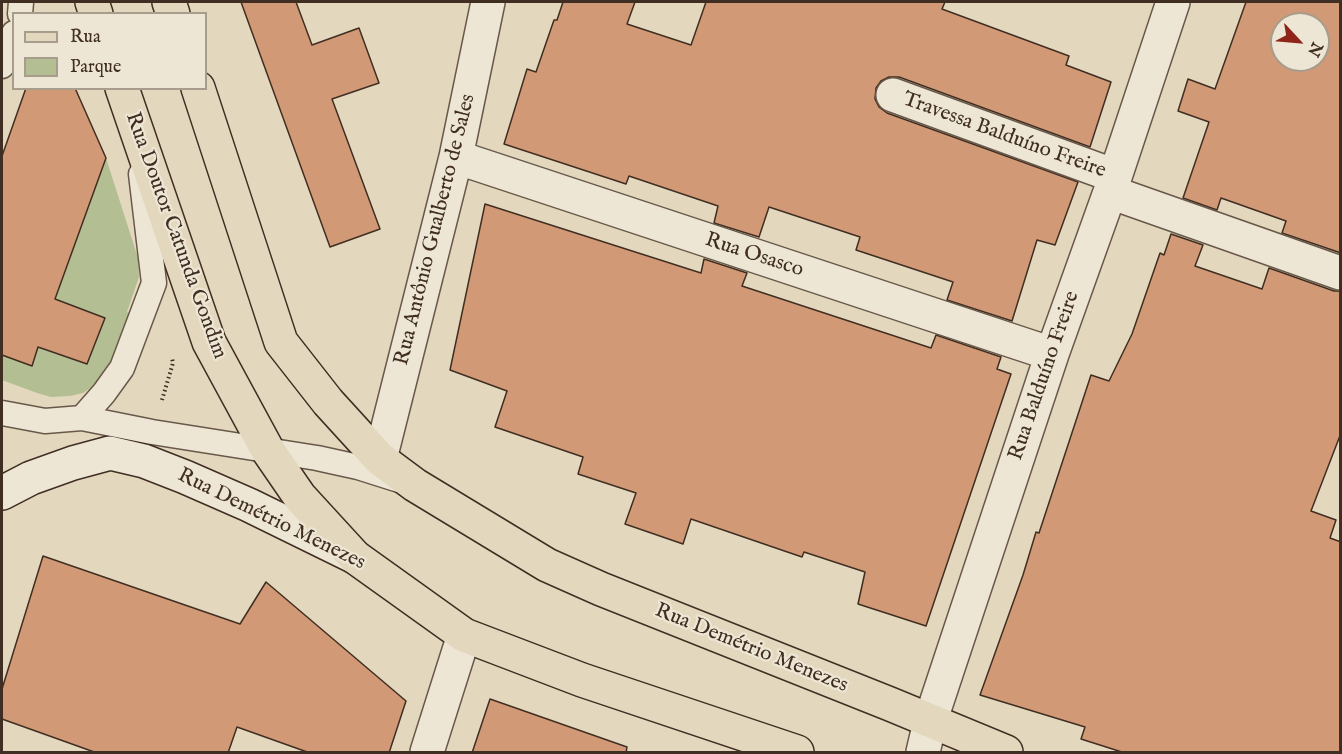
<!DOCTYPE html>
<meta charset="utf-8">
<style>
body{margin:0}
#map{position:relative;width:1342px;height:754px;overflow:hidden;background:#e3d8be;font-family:"IM FELL English",serif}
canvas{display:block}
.frame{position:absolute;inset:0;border:3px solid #402e22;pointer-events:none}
.legend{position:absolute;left:12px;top:12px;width:195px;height:78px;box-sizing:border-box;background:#ede6d5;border:2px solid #a89c8d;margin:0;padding:8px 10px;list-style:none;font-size:18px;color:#402e22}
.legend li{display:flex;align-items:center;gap:12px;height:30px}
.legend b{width:30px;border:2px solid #a89c8d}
.north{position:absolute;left:1270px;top:12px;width:60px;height:60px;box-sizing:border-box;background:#ede6d5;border:2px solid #a89c8d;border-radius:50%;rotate:116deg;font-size:16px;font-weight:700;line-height:24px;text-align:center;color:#402e22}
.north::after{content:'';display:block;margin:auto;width:21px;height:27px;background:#8f2418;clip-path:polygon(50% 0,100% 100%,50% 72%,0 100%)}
</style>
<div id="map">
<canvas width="1342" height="754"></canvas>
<div class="frame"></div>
<ul class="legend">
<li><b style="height:8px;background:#e3d8be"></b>Rua</li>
<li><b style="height:16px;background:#b3bf92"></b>Parque</li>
</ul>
<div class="north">N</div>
</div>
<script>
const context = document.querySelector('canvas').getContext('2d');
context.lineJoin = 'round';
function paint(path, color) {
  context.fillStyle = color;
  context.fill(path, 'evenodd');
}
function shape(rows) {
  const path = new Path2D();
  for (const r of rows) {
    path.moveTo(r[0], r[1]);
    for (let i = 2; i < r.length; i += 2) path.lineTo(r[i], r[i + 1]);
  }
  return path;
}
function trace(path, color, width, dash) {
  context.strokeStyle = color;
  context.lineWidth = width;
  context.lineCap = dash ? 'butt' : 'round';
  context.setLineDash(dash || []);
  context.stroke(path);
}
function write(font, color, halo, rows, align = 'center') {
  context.font = font + ' "IM FELL English",serif';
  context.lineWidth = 4.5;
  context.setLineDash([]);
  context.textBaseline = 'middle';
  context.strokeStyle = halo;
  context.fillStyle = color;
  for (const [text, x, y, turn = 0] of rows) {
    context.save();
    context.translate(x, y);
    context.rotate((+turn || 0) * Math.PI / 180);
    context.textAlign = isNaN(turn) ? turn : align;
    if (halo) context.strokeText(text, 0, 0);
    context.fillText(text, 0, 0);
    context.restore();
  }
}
paint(shape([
 [106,158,138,258,139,277,127,312,139,318,100,382,83,393,70,396,51,397,37,393,2,380,2,355,31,366,38,347,86,364,55,299]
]), '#b3bf92');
const building = shape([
 [241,2,296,2,312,45,359,28,379,83,332,99,380,229,330,247,241,2],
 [563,2,635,2,627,24,691,45,706,2,945,2,942,9,1069,56,1066,65,1111,82,1090,147,899,77,889,77,881,81,876,88,875,99,879,107,887,113,1078,182,1055,245,1037,240,1012,321,947,300,953,282,856,250,860,237,769,207,759,237,714,223,718,206,629,176,626,184,504,144,527,69,536,72,554,20,557,20,563,2],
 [1246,2,1341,2,1341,253,1282,233,1286,221,1221,198,1217,210,1183,198,1209,122,1178,111,1188,79,1215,89,1246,2],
 [1282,24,1318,24,1318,60,1282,60,1282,24],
 [26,88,75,88,106,158,55,299,105,318,87,364,38,347,32,366,2,355,2,156,26,88],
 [485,204,701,273,704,259,747,273,742,286,931,348,936,335,1001,357,997,369,1011,374,926,626,858,604,865,572,804,552,802,557,691,519,683,544,625,524,636,493,578,474,583,457,495,427,507,391,450,370,485,204],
 [1171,234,1203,245,1195,266,1262,289,1269,268,1334,291,1341,291,1341,433,1311,511,1336,520,1330,538,1341,542,1341,753,1125,753,1081,739,1085,727,980,695,1023,575,1036,532,1039,533,1091,375,1109,381,1132,334,1160,253,1164,255,1171,234],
 [43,556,240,624,266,582,406,701,389,753,310,753,237,727,228,753,97,753,2,719,2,689,43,556],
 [490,699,627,747,626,753,472,753,490,699]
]);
paint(building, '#d19976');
trace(building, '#402e22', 1.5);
const lane = shape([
 [20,14,21,2],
 [2,66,14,33],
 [2,413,45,421,82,418,152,432,317,458,358,467,399,480],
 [82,418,104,393,122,368,154,283,141,174]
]);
const street = shape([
 [893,95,1115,176],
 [456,157,1052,354],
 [1110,192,1340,273],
 [380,459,456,157,488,2],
 [427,752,464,635],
 [923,752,930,722,1052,354,1110,192,1173,2]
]);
const secondary = shape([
 [2,493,31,478,73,463,110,453,144,461,185,477,249,505,355,557]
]);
const primary = shape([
 [92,2,96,14],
 [169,2,173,14],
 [122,88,209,342,267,449,300,497,355,557,464,635,582,680,797,752],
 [198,88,281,342,328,402,380,459,415,485,547,565,601,589,890,704,1006,752]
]);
trace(lane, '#695849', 27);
trace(street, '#695849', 36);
trace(secondary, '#402e22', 36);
trace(primary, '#402e22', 36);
trace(shape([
 [162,400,173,363,172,358]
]), '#402e22', 4, [1.5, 3]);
trace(lane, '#ede6d5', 24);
trace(street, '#ede6d5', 33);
trace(secondary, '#ede6d5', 33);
trace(primary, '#e3d8be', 33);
write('21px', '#402e22', '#ede6d5', [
 ["Travessa Balduíno Freire",1004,136,20],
 ["Rua Antônio Gualberto de Sales",436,230,-76],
 ["Rua Doutor Catunda Gondim",175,236,70],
 ["Rua Osasco",754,256,18],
 ["Rua Balduíno Freire",1045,376,-71],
 ["Rua Demétrio Menezes",271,520,26],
 ["Rua Demétrio Menezes",751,649,22]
]);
</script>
